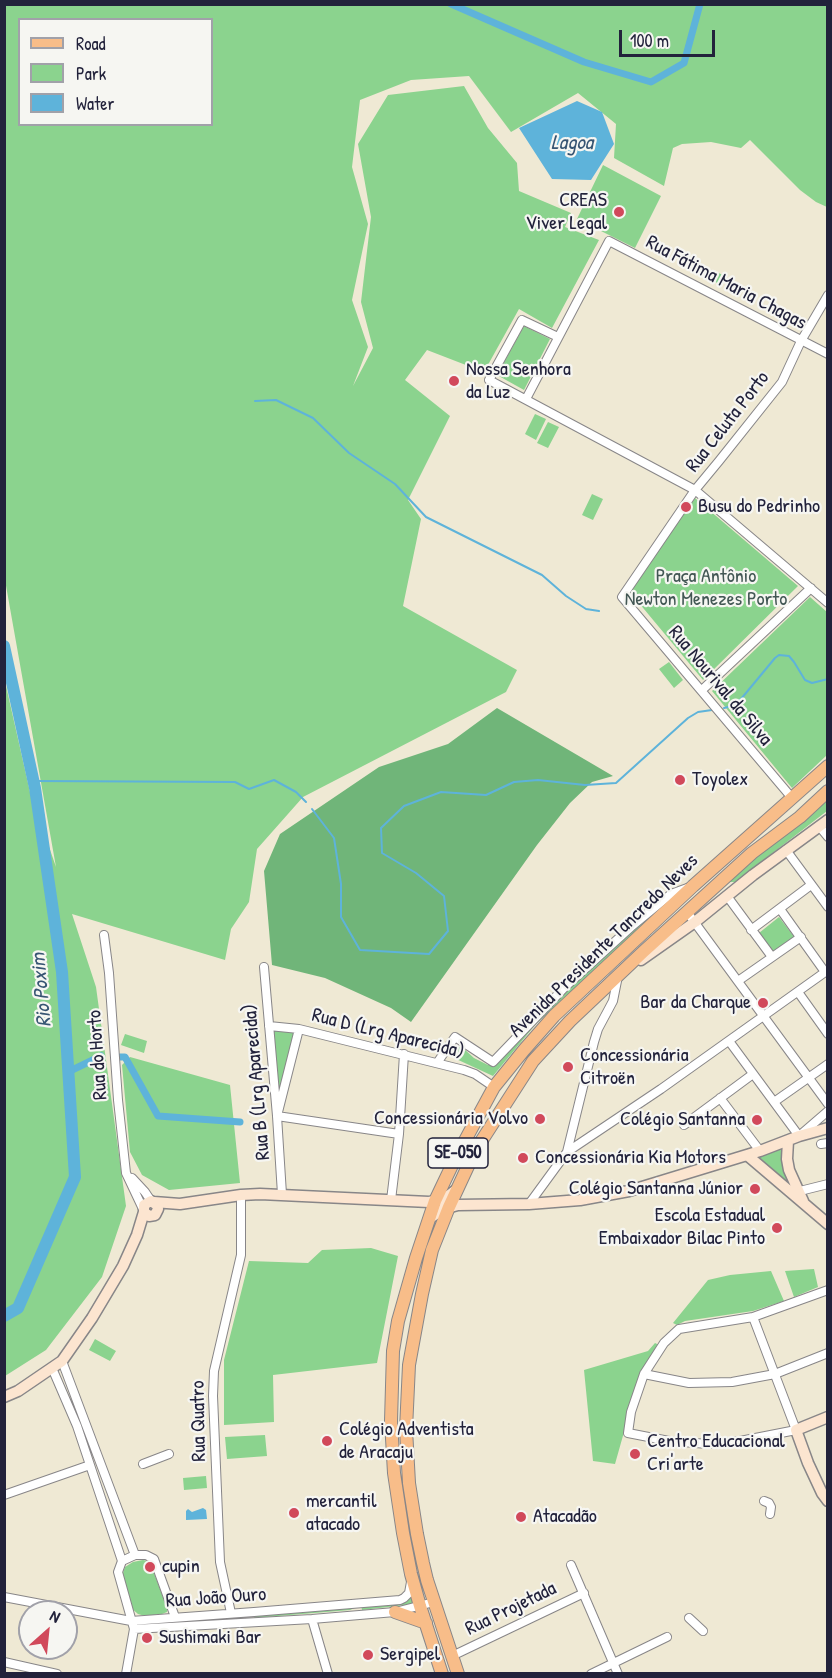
<!DOCTYPE html>
<meta charset="utf-8">
<style>
body{margin:0}
#map{position:relative;width:832px;height:1678px;overflow:hidden;background:#efe9d4;font-family:"Patrick Hand",sans-serif}
canvas{display:block}
.frame{position:absolute;inset:0;border:6px solid #22223b;pointer-events:none}
.legend{position:absolute;left:18px;top:18px;width:195px;height:108px;box-sizing:border-box;background:#f6f6f2;border:2px solid #a1a1a9;margin:0;padding:8px 10px;list-style:none;font-size:18px;color:#22223b}
.legend li{display:flex;align-items:center;gap:12px;height:30px}
.legend b{width:30px;border:2px solid #a1a1a9}
.north{position:absolute;left:18px;top:1600px;width:60px;height:60px;box-sizing:border-box;background:#f6f6f2;border:2px solid #a1a1a9;border-radius:50%;rotate:27deg;font-size:16px;font-weight:700;line-height:24px;text-align:center;color:#22223b}
.north::after{content:'';display:block;margin:auto;width:21px;height:27px;background:#d1495b;clip-path:polygon(50% 0,100% 100%,50% 72%,0 100%)}
.scale{position:absolute;left:619px;top:30px;width:96px;height:27px;box-sizing:border-box;border:3px solid #22223b;border-top:0;padding-left:8px;font-size:18px;line-height:21px;white-space:nowrap;color:#22223b;-webkit-text-stroke:4px #f6f6f2;paint-order:stroke}
</style>
<div id="map">
<canvas width="832" height="1678"></canvas>
<div class="frame"></div>
<ul class="legend">
<li><b style="height:8px;background:#f8bd89"></b>Road</li>
<li><b style="height:16px;background:#8bd38e"></b>Park</li>
<li><b style="height:16px;background:#5eb3da"></b>Water</li>
</ul>
<div class="north">N</div>
<div class="scale">100 m</div>
</div>
<script>
const context = document.querySelector('canvas').getContext('2d');
context.lineJoin = 'round';
function paint(path, color) {
  context.fillStyle = color;
  context.fill(path, 'evenodd');
}
function shape(rows) {
  const path = new Path2D();
  for (const r of rows) {
    path.moveTo(r[0], r[1]);
    for (let i = 2; i < r.length; i += 2) path.lineTo(r[i], r[i + 1]);
  }
  return path;
}
function trace(path, color, width, dash) {
  context.strokeStyle = color;
  context.lineWidth = width;
  context.lineCap = dash ? 'butt' : 'round';
  context.setLineDash(dash || []);
  context.stroke(path);
}
function write(font, color, halo, rows, align = 'center') {
  context.font = font + ' "Patrick Hand",sans-serif';
  context.lineWidth = 4.5;
  context.setLineDash([]);
  context.textBaseline = 'middle';
  context.strokeStyle = halo;
  context.fillStyle = color;
  for (const [text, x, y, turn = 0] of rows) {
    context.save();
    context.translate(x, y);
    context.rotate((+turn || 0) * Math.PI / 180);
    context.textAlign = isNaN(turn) ? turn : align;
    if (halo) context.strokeText(text, 0, 0);
    context.fillText(text, 0, 0);
    context.restore();
  }
}
paint(shape([
 [5,5,827,5,827,207,816,202,800,190,750,140,741,148,711,142,682,144,673,148,664,186,614,158,616,124,578,93,511,132,469,76,411,80,360,100,352,167,368,224,352,300,368,347,353,386,373,348,361,302,371,217,358,144,388,95,464,86,488,128,517,163,519,191,571,213,565,227,599,240,552,328,519,309,484,372,427,350,405,380,450,416,408,500,421,519,403,606,517,670,506,692,303,797,257,849,249,902,231,929,225,960,72,914,96,987,126,1206,102,1277,46,1350,5,1376,4,677,30,792,56,867,5,580],
 [20,20,212,20,212,124,20,124],
 [603,165,661,196,635,248,577,219],
 [712,270,725,276,721,285,708,278],
 [524,326,550,339,524,390,497,375],
 [535,414,546,419,536,440,525,434],
 [548,422,559,427,548,448,537,443],
 [592,494,603,499,593,520,582,515],
 [695,498,798,586,703,680,629,591],
 [810,597,827,612,827,755,792,788,712,691],
 [669,662,683,680,674,688,659,669],
 [827,793,827,811,735,882,727,882],
 [673,894,675,897,536,1024,493,1076,454,1058,450,1049,457,1046,464,1049,474,1058,488,1065,496,1064,535,1019],
 [779,917,795,938,774,953,759,933],
 [270,1029,295,1031,280,1093],
 [125,1034,147,1041,144,1053,121,1045],
 [130,1057,230,1085,240,1183,169,1190,142,1175,130,1152,122,1065],
 [783,1147,787,1174,789,1184,754,1156],
 [371,1248,398,1256,377,1363,273,1375,274,1422,224,1425,224,1360,249,1261,308,1263,322,1250],
 [814,1269,818,1287,794,1297,785,1271],
 [771,1271,784,1301,753,1311,685,1321,677,1325,673,1323,708,1280,730,1275],
 [95,1339,116,1351,110,1361,89,1350],
 [655,1343,659,1345,639,1379,615,1464,593,1461,584,1370,648,1351],
 [265,1435,267,1456,227,1459,225,1437],
 [206,1476,207,1488,184,1490,183,1478],
 [143,1560,148,1561,154,1573,167,1608,167,1612,162,1614,145,1616,138,1614,130,1607,123,1573,125,1567,133,1562],
 [412,1594,414,1604,362,1610,361,1604],
 [357,1607,350,1610,254,1618,256,1613]
]), '#8bd38e');
paint(shape([
 [497,708,613,776,592,782,570,803,537,845,411,1022,391,1008,325,978,272,965,264,871,280,834,379,767,448,744]
]), '#70b579');
paint(shape([
 [577,101,602,112,614,144,591,180,552,179,519,128],
 [203,1508,206,1510,207,1519,186,1520,186,1511,188,1509,192,1512]
]), '#5eb3da');
trace(shape([
 [255,401,276,400,313,418,349,453,395,484,426,517,542,575,566,596,586,609,599,611],
 [724,708,732,706,741,699,775,658,779,655,789,656,794,662,805,680,812,683,828,679],
 [33,781,235,782,249,789,274,780,296,792,306,802],
 [312,809,334,838,341,884,341,917,360,950,429,954,448,931,444,896,416,873,382,853,381,828,404,806,441,792,486,795,514,782,538,780,585,785,616,783,688,718,698,712,712,710]
]), '#5eb3da', 2);
trace(shape([
 [451,4,584,62,651,82,684,63,700,4],
 [120,1057,125,1057,158,1116,240,1122],
 [68,1072,101,1056]
]), '#5eb3da', 7);
trace(shape([
 [4,646,35,788,62,972,75,1177,18,1308,4,1316]
]), '#5eb3da', 12);
const street = shape([
 [558,337,522,320,489,380,695,490,828,603],
 [526,399,609,241,828,354],
 [702,690,811,588],
 [792,798,622,597,695,490,719,461,782,382,801,341,828,295],
 [819,826,828,837],
 [786,850,828,907],
 [727,896,772,957],
 [780,909,825,972],
 [687,912,828,1104],
 [751,930,811,885],
 [104,935,109,973,118,1100,126,1173,143,1209],
 [264,967,277,1116,282,1194],
 [738,981,801,937],
 [798,992,828,1034],
 [269,1026,299,1029,464,1070,475,1074,494,1087],
 [299,1029,277,1116,399,1134],
 [729,1041,799,1136,828,1111],
 [437,1063,455,1037,493,1062,565,987,631,927,671,894,690,887],
 [720,1098,760,1151],
 [774,1102,828,1064],
 [684,1125,753,1074],
 [821,1144,828,1143],
 [567,1152,594,1042,598,1029,613,1001,618,976],
 [132,1178,145,1192,151,1201],
 [796,1192,828,1184],
 [391,1200,399,1134,404,1054],
 [529,1204,567,1152,661,1089,828,970],
 [753,1317,796,1430,740,1441,708,1444,669,1441,628,1433,631,1412,644,1374,664,1343,679,1329,753,1317,828,1290],
 [62,1361,135,1555],
 [52,1368,77,1426,122,1561,118,1572,134,1629,126,1674],
 [644,1374,689,1383,732,1382,775,1374,828,1353],
 [143,1464,169,1454],
 [4,1495,90,1465],
 [764,1501,769,1503,771,1507,770,1514],
 [122,1561,135,1555,146,1555,154,1559,175,1617],
 [571,1565,618,1674],
 [4,1597,131,1621,254,1612,400,1600,404,1598,409,1593,411,1582],
 [231,1613,220,1562,213,1396,214,1371,241,1255,241,1195],
 [689,1618,703,1631],
 [312,1619,328,1674],
 [134,1629,312,1619,395,1612,434,1602],
 [452,1656,584,1593],
 [4,1662,57,1674],
 [591,1674,667,1637]
]);
const secondary = shape([
 [641,960,695,922,753,875,828,820],
 [788,1141,787,1159,789,1170,803,1201],
 [747,1155,828,1224],
 [154,1202,180,1204,241,1195,260,1194,429,1202,444,1199,456,1190],
 [429,1219,443,1209,458,1205,529,1204,580,1200,629,1191,760,1151,799,1136,828,1128],
 [4,1397,18,1391,62,1361,92,1318,123,1266,137,1235,144,1212,144,1205,151,1201,157,1205,158,1209,155,1215,149,1216,144,1212],
 [828,1417,796,1430,808,1463,822,1493,828,1501]
]);
const primary = shape([
 [395,1612,426,1623],
 [442,1674,420,1606,411,1574,403,1533,394,1473,391,1421,393,1351,398,1321,416,1258,435,1201,455,1159,494,1087,524,1050,554,1016,693,886,828,766],
 [458,1674,427,1580,423,1563,417,1534,409,1483,406,1429,409,1365,422,1294,432,1250,449,1207,475,1151,533,1061,570,1021,643,952,752,853,800,817,828,791]
]);
trace(street, '#888688', 10);
trace(secondary, '#888688', 13);
trace(primary, '#888688', 14);
trace(street, '#fff', 8);
trace(secondary, '#fce5d0', 10);
trace(primary, '#f8bd89', 12);
for (const [x, y, r, color] of [
 [619,212,6,"#d1495b"],
 [454,381,6,"#d1495b"],
 [686,507,6,"#d1495b"],
 [680,780,6,"#d1495b"],
 [763,1003,6,"#d1495b"],
 [568,1067,6,"#d1495b"],
 [540,1119,6,"#d1495b"],
 [757,1120,6,"#d1495b"],
 [523,1158,6,"#d1495b"],
 [755,1189,6,"#d1495b"],
 [777,1228,6,"#d1495b"],
 [327,1441,6,"#d1495b"],
 [635,1454,6,"#d1495b"],
 [294,1513,6,"#d1495b"],
 [521,1517,6,"#d1495b"],
 [150,1567,6,"#d1495b"],
 [147,1638,6,"#d1495b"],
 [368,1655,6,"#d1495b"]
]) {
  const dot = new Path2D();
  dot.arc(x, y, r, 0, 2 * Math.PI);
  context.fillStyle = color;
  context.fill(dot);
  trace(dot, '#f6f6f2', 2);
}
for (const [x, y, w] of [
 [458,1153,60]
]) {
  const box = new Path2D();
  box.roundRect(x - w / 2, y - 15, w, 30, 4.5);
  context.fillStyle = '#f6f6f2';
  context.fill(box);
  trace(box, '#22223b', 1.5);
}
write('bold 18px', '#22223b', null, [
 ["SE-050",458,1153]
]);
write('20px', '#22223b', '#f6f6f2', [
 ["CREAS",607,201,"right"],
 ["Viver Legal",607,224,"right"],
 ["Nossa Senhora",466,370],
 ["da Luz",466,393],
 ["Busu do Pedrinho",698,507],
 ["Toyolex",692,780],
 ["Bar da Charque",751,1003,"right"],
 ["Concessionária",580,1056],
 ["Citroën",580,1079],
 ["Concessionária Volvo",528,1119,"right"],
 ["Colégio Santanna",745,1120,"right"],
 ["Concessionária Kia Motors",535,1158],
 ["Colégio Santanna Júnior",743,1189,"right"],
 ["Escola Estadual",765,1216,"right"],
 ["Embaixador Bilac Pinto",765,1239,"right"],
 ["Colégio Adventista",339,1430],
 ["de Aracaju",339,1453],
 ["Centro Educacional",647,1442],
 ["Cri'arte",647,1465],
 ["mercantil",306,1502],
 ["atacado",306,1525],
 ["Atacadão",533,1517],
 ["cupin",162,1567],
 ["Sushimaki Bar",159,1638],
 ["Sergipel",380,1655]
], 'left');
write('20px', '#22223b', '#f6f6f2', [
 ["Rua Fátima Maria Chagas",726,283,28],
 ["Rua Celuta Porto",728,422,-52],
 ["Rua Nourival da Silva",720,686,50],
 ["Avenida Presidente Tancredo Neves",604,946,-44],
 ["Rua D (Lrg Aparecida)",388,1034,14],
 ["Rua do Horto",98,1055,-94],
 ["Rua B (Lrg Aparecida)",257,1082,-95],
 ["Rua Quatro",199,1421,-91],
 ["Rua João Ouro",216,1598,-4],
 ["Rua Projetada",511,1609,-26]
]);
write('20px', '#425754', '#f6f6f2', [
 ["Praça Antônio",706,577],
 ["Newton Menezes Porto",706,600]
]);
write('italic 21px', '#375573', '#f6f6f2', [
 ["Lagoa",572,143],
 ["Rio Poxim",42,990,-95]
]);
</script>
